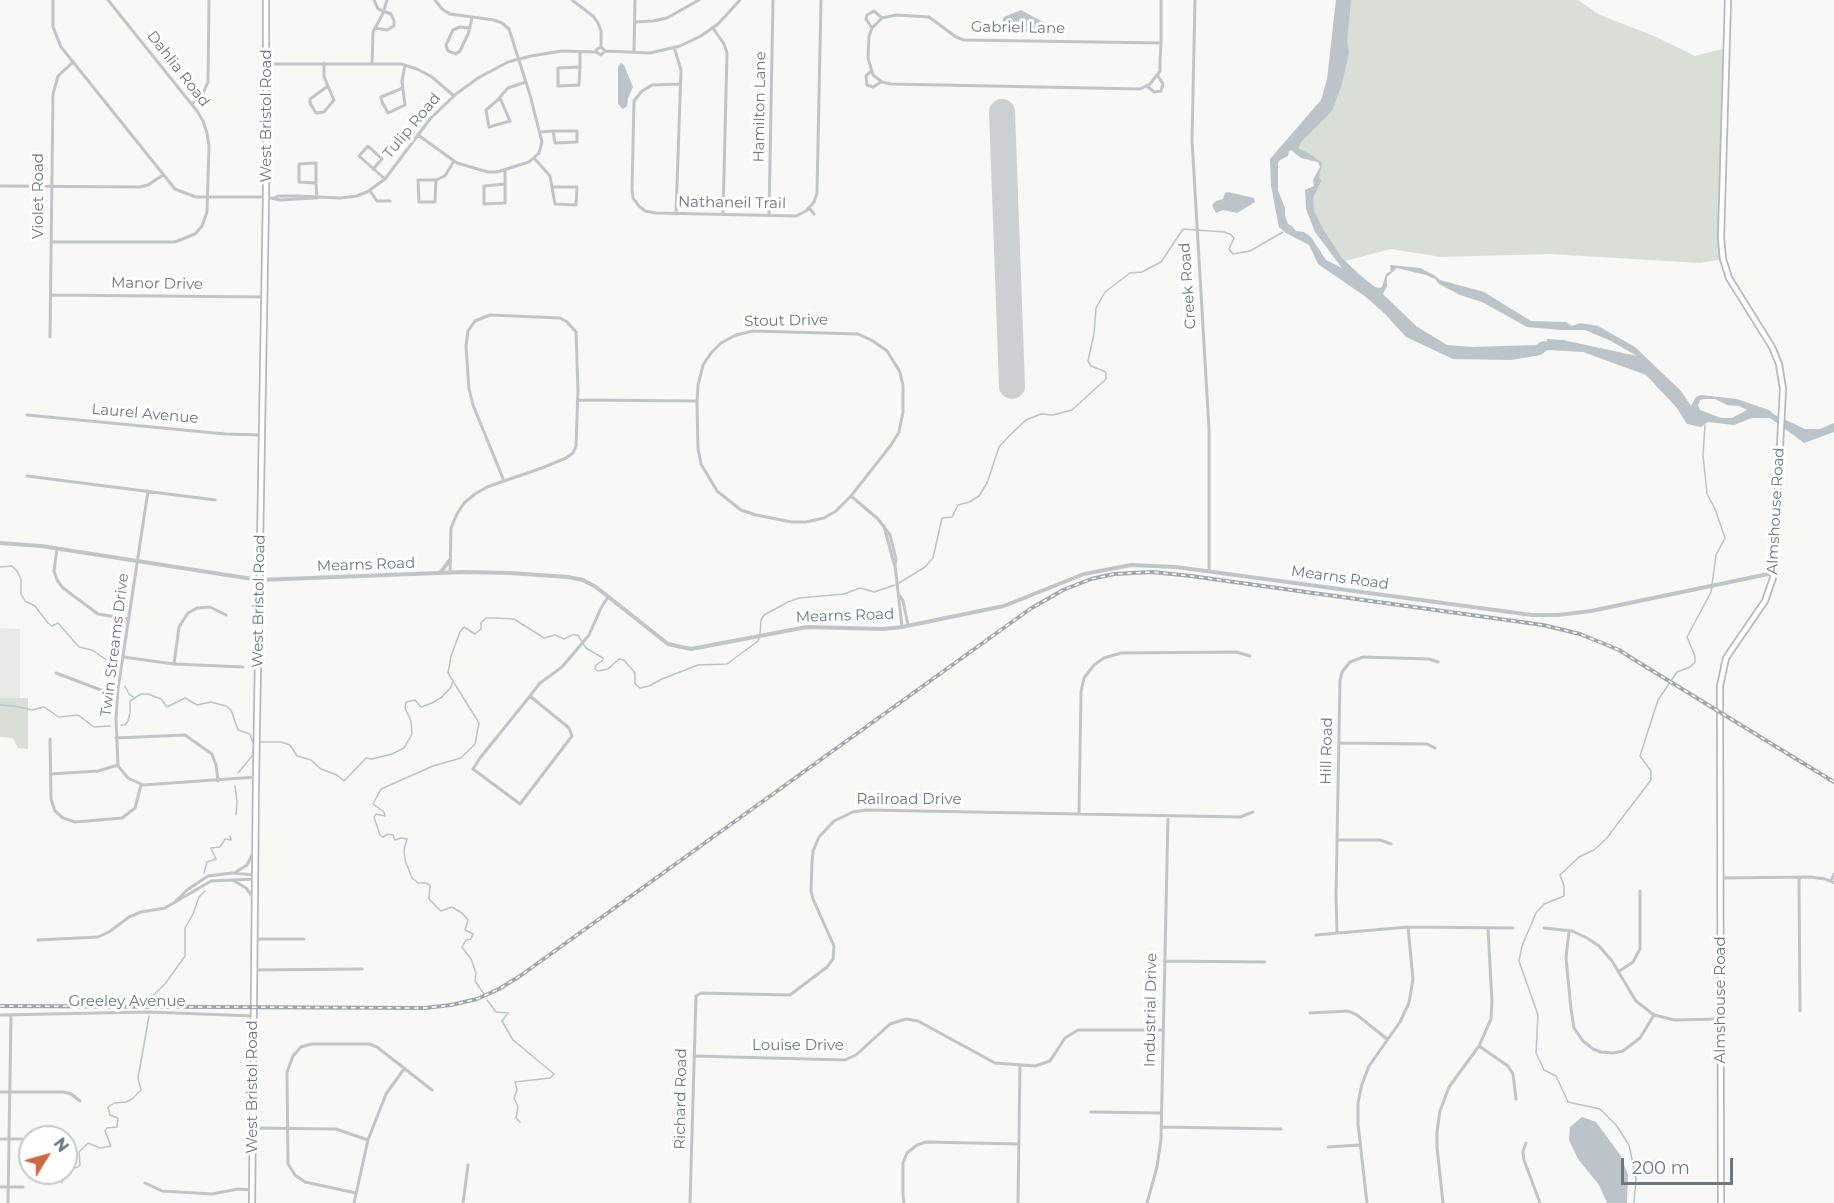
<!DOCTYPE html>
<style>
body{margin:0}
#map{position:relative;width:1834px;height:1203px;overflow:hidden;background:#f8f8f6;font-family:Montserrat,sans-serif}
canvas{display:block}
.north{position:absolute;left:18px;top:1125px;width:60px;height:60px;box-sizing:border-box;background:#fff;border:2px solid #c4c9cd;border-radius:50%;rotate:53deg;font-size:16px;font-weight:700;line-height:24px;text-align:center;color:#6b7782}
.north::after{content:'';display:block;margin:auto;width:21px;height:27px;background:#cd6941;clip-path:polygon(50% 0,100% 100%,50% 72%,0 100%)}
.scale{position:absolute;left:1621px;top:1158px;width:112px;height:27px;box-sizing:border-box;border:3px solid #6b7782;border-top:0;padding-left:8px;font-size:18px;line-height:21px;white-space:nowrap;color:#6b7782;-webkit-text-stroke:4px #fff;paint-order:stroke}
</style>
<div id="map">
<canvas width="1834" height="1203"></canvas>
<div class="north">N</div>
<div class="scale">200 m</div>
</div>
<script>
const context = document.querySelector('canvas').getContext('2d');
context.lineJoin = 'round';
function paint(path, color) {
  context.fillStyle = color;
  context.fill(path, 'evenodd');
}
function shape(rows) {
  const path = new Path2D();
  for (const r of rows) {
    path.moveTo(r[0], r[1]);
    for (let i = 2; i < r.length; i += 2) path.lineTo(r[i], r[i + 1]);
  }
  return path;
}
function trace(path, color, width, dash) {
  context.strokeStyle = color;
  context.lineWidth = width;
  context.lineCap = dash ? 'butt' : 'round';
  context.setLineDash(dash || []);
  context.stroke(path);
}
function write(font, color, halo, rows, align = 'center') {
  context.font = font + ' Montserrat,sans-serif';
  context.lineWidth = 6;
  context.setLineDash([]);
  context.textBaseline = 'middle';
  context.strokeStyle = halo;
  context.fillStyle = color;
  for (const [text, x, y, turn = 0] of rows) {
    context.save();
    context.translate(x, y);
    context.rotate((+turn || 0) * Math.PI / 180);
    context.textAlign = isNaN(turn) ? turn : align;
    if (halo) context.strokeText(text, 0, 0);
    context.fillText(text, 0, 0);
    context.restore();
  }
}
paint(shape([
 [0,628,20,629,20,698,0,698]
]), '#e8eae8');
paint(shape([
 [1348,0,1578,0,1600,15,1654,36,1695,56,1726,48,1723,259,1700,263,1550,254,1441,257,1391,249,1341,262,1319,231,1310,199,1317,183,1321,164,1297,148,1338,87],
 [0,698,28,698,28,749,18,748,13,738,0,737]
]), '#d9ded7');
paint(shape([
 [1336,0,1351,0,1347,42,1349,52,1342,84,1332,111,1302,141,1298,148,1310,154,1322,163,1319,177,1321,181,1313,198,1314,211,1323,229,1342,258,1360,275,1375,287,1380,288,1382,287,1386,274,1391,271,1390,265,1420,268,1434,275,1440,280,1484,292,1531,321,1566,322,1572,326,1580,323,1598,326,1635,347,1681,391,1691,406,1696,397,1701,395,1737,399,1769,410,1775,415,1805,429,1820,429,1834,423,1834,432,1804,443,1770,418,1752,418,1734,425,1708,422,1701,427,1687,424,1677,408,1646,375,1583,352,1547,350,1541,355,1511,360,1453,359,1406,337,1385,314,1366,297,1318,264,1309,245,1286,233,1279,227,1271,186,1270,159,1321,100,1327,79],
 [1291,150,1301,158,1318,162,1320,167,1313,180,1314,186,1305,190,1306,209,1315,232,1342,268,1326,260,1311,237,1304,232,1296,231,1292,226,1288,224,1285,216,1285,208,1278,190,1278,163,1280,160,1288,156,1289,151],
 [1397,268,1426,275,1435,279,1439,284,1460,295,1482,302,1527,327,1561,330,1585,330,1611,341,1637,356,1563,340,1547,339,1547,341,1540,342,1536,345,1472,347,1447,345,1416,326,1383,294,1387,286,1387,277],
 [1706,399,1715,399,1727,405,1739,406,1747,410,1732,418,1721,418,1700,410,1698,406,1700,400],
 [1021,10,1041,21,1053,25,1055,29,1052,31,1003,32,1000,28,1004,17],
 [621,63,624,65,633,87,628,98,627,106,623,109,618,104,618,67],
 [1228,192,1254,198,1255,202,1237,213,1223,210,1216,213,1212,205,1216,201,1223,199,1225,193],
 [1582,1117,1596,1122,1621,1156,1628,1175,1627,1203,1607,1203,1599,1185,1578,1159,1569,1140,1570,1127]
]), '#bbc4c8');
trace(shape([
 [0,567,12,566,17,571,21,579,21,594,25,601,35,606,48,623,52,626,58,623,79,647,92,650,117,667],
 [899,583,925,567,933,558,942,518,952,517,958,505,969,502,979,496,987,483,999,447,1009,436,1026,420,1041,414,1053,415,1072,410,1106,379,1106,372,1091,366,1088,361,1094,334,1096,308,1105,292,1130,273,1142,272,1161,262,1183,229,1224,232,1230,234,1234,238,1229,249,1233,254,1250,251,1283,232],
 [760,634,761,620,764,615,788,602,799,598,844,594,860,588,874,592,895,585],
 [125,686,129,694,133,697],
 [0,705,15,706,32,710,44,707,59,717,78,715,94,727,110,726],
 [121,725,125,725,128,721,130,713,130,701,141,694,148,694,161,699,167,707,185,698,197,705,211,702,226,706,231,710,238,730,250,734,253,743],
 [259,742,281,742,290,745,297,756,311,760,321,769,337,775,344,781,366,758,372,759,392,754,404,748,412,734,411,721,405,708,406,702,415,700,421,707,432,703,442,697,451,687,453,680],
 [238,773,252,756,254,743],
 [235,786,237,802,236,815],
 [204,873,207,862,216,859,211,848,220,847,225,839,231,840,230,836],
 [484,994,475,981,476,973,471,959,462,947,466,940,471,939,473,934,465,930,468,920,462,913,452,907,441,911,429,899,430,885,425,883,418,883,412,878,405,860,404,850,407,839,401,838,395,840,393,835,388,834,383,837,380,835,374,817,376,814,385,816,384,812,373,804,381,789,433,766,461,758,475,744,479,723,448,673,451,656,460,632,464,627,475,634,481,629,481,623,486,618,494,618,514,619,544,638,555,635,564,639,572,635,578,635,586,648,603,658,603,660,596,665,595,669,598,671,608,669,619,659,624,660,635,673,635,684,640,688,649,686,662,679,698,665,727,664,758,641,759,638],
 [487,1000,496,1012,508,1013,502,1021,513,1040,554,1074,550,1078,515,1082,517,1090,514,1098,518,1107,516,1118,520,1122],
 [147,1001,165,984,185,956,185,928,193,914,199,897,205,891],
 [66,1167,70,1164,76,1168,80,1165,79,1152,88,1143,100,1148,111,1146,105,1131,107,1128,117,1127,118,1118,110,1115,108,1107,114,1103,126,1102,132,1099,141,1090,138,1078,149,1016],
 [62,1183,64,1173],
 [1634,1203,1636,1179,1629,1145,1616,1125,1600,1109,1568,1102,1556,1076,1544,1070,1536,1053,1538,1015,1519,961,1522,946,1536,913,1544,904,1564,896,1564,886,1560,875,1579,857,1594,850,1606,839,1651,780,1651,771,1640,756,1658,700,1677,672,1690,667,1695,662,1695,656,1687,637,1711,592,1716,555,1725,538,1715,509,1707,494,1703,455,1705,425]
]), '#bbc4c8', 1.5);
trace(shape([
 [1002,112,1012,386]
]), '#cdd0d1', 26);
const secondary = shape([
 [252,1203,256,777,266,197,266,0],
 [1721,1203,1720,686,1726,658,1765,601,1773,578,1783,389,1779,364,1772,347,1729,278,1723,259,1721,238,1728,0]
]);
trace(secondary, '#b5b9bd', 8);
trace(shape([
 [53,0,53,27,61,47,175,189,196,197,266,197,280,200,315,198],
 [374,0,378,9,391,14,394,21,394,26,387,30,375,28],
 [572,0,593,16,598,23,601,31,601,47],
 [1195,0,1192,140,1209,429,1209,571],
 [635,22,653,21,667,18,699,0],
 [470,28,460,27,453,30,446,45,448,51,456,54,460,51,468,34,471,23,472,17],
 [713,28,724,44,727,53,723,214],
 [872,28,866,19,867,15,874,11,882,18],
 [1161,43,964,40,956,37,929,17,896,15,882,18,872,28,869,36,868,58,873,75,882,82,891,84,1140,89,1150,84,1160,71,1160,61,1161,43,1161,0],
 [674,47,681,70,676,214],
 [605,51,601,55,596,52,597,49,601,47,605,51,650,53,680,46,701,36,718,24,740,0],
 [634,52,635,0],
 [324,63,324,77,334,100,324,112,316,113,310,103,310,99,328,86],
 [267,64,401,64,417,69,432,77,454,96],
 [372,64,373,32,383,13,387,0],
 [580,67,579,85,558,86,558,68,580,67],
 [580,67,580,52],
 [871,71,866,76,867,85,873,87,881,82],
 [680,84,652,85,642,91,634,101,632,189,633,198,639,206,645,211,656,213,796,216,806,211,814,202,817,193,821,0],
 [1147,86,1154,92,1161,91,1163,84,1158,76],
 [403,88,381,97,382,102,388,113,405,105,402,81,405,65],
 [500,97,508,88,526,82],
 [500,98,510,121,489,127,486,110,500,98],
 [192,104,203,93,208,82,209,0],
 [553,131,577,131,577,142,555,143,553,131],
 [541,132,553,131],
 [418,135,457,163,488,172,497,172,529,162,539,153,542,142,530,95,509,29,502,23,494,20,450,14,442,9,435,0],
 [534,158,550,176,552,187],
 [316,163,316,183,299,182,299,164,316,163],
 [373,169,382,159,368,146,359,156,385,179],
 [505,169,505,184],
 [418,180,436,180,435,202,419,202,418,180],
 [436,180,445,176,454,161],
 [316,183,317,198],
 [505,184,505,203,484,204,484,186,505,184],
 [0,186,140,187,148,185,163,175],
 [552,187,577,187,576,205,555,204,552,187],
 [370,191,377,201,390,201],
 [274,198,278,196,298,196,340,198,357,196,367,192,385,179,430,119,456,94,478,78,508,62,531,56,562,51,596,52],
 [809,208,814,214],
 [769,215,773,0],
 [51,242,175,242,195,234,202,226,207,212,209,146,207,133,203,121,197,111,108,0],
 [51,295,264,297],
 [753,331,858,334,873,341,887,351,900,372,903,386,903,412,899,432,891,445,851,496,836,511,824,518,806,522,792,522,756,515,741,510,717,491,701,464,698,449,697,401,698,385,703,365,711,353,721,343,736,335,753,331],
 [50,337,53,94,58,76,73,62],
 [578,400,697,401],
 [27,415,225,434,262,435],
 [27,476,215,500],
 [148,491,118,689,116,718,118,766,128,778,143,785,256,777],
 [851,496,878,519,890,535,896,559,895,565,902,627],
 [884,526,894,564],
 [57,548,54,571,57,580,63,588,98,614,129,619],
 [450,573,451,528,457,514,464,503,475,494,487,487,504,481,542,468,566,458,573,453,576,446,578,390,576,332,567,322,560,318,490,315,475,321,468,331,466,346,469,389,473,405,504,481],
 [900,596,903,601,908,625],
 [123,657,174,664,243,667],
 [174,664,179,627,188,613,197,608,210,607,226,615],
 [56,673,101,690,118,692],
 [530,696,569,728,572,736,520,804,473,769,480,758,530,696],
 [530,696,540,683,562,667,589,635,601,608,608,597],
 [116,738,185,735,212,754,216,765,218,781],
 [50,739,51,799,55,811,63,818,75,822,122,818,135,808,141,785],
 [1339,743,1427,744,1435,748],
 [50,774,98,771,118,765],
 [1079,813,1081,692,1084,678,1094,665,1104,658,1121,653,1236,652,1250,656],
 [1337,840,1380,840,1391,844],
 [236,872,247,865,254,851],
 [1799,877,1800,1011],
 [1720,878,1810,877,1825,879,1834,883],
 [234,881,246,888,255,900],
 [1831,881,1834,874],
 [175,902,187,890,208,876,232,873,255,875],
 [1544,928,1572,931,1587,938,1599,946,1612,961,1636,1001,1654,1015,1675,1020,1721,1019],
 [1569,931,1566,958,1571,1009,1574,1028,1583,1041,1593,1049,1601,1052,1613,1053,1623,1051,1640,1038,1654,1015],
 [1337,933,1336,896,1340,681,1342,672,1350,662,1363,657,1429,659,1438,662],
 [1316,935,1408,927,1513,928],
 [254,939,304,939],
 [38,940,98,937,109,932,129,917,141,912,165,908,211,881,255,879],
 [1164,961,1265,962],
 [253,970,362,969],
 [1618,972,1633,962,1640,949,1640,891],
 [1310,1013,1348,1011,1357,1015,1387,1039],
 [0,1015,149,1012,253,1016],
 [1479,1046,1508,1066,1513,1074,1516,1099],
 [694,1056,845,1060,856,1055,890,1024,906,1019,918,1021,995,1063,1035,1066,1050,1061,1065,1038,1078,1030,1163,1030],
 [0,1092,64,1092,71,1094,80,1101],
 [1091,1112,1161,1113],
 [1161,1127,1281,1129],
 [253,1128,336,1129,368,1140],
 [0,1139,22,1139],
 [1526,1143,1523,1151,1524,1160,1540,1203],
 [1328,1147,1359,1145],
 [145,1183,162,1191,212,1194,238,1189,252,1190],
 [0,1187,23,1187],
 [356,1193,305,1182,295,1175,288,1164,287,1072,293,1056,301,1047,311,1044,369,1044,377,1047,432,1090],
 [8,1203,11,1015],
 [354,1203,368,1140,386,1094,404,1069],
 [463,1203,468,1165],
 [690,1203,696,996,701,993,790,995,827,967,833,959,834,946,813,899,811,891,812,864,813,851,819,837,834,821,853,812,866,810,1240,817,1253,812],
 [904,1203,903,1195,903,1163,907,1153,917,1145,926,1142,1019,1144],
 [1018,1203,1020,1066],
 [1147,1203,1157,1167,1161,1139,1168,816],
 [1367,1203,1358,1124,1358,1103,1362,1084,1369,1066,1400,1022,1409,1003,1413,979,1408,927],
 [1443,1203,1437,1147,1437,1132,1440,1111,1449,1087,1479,1046,1491,1019,1492,1002,1488,928]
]), '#c2c5c8', 3);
trace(shape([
 [0,543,41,546,259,580,464,572,510,573,568,577,583,580,596,587,668,644,691,649,807,627,883,629,902,627,1004,606,1084,574,1131,565,1176,567,1532,615,1558,615,1591,611,1773,573],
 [440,573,450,560]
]), '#c2c5c8', 4);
trace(secondary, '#fff', 4.5);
const rail = shape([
 [0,1006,425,1008,451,1005,477,999,499,989,520,976,1030,609,1063,590,1091,579,1114,574,1152,572,1191,576,1543,625,1580,634,1619,650,1638,662,1834,782]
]);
trace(rail, '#a2a7ac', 4);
trace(rail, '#fff', 1.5, [4.5]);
write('15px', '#6b7782', '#fff', [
 ["Gabriel Lane",1018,28,1],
 ["Dahlia Road",178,69,52],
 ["Hamilton Lane",760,107,-89],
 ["West Bristol Road",267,116,-90],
 ["Tulip Road",412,126,-50],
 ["Violet Road",39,196,-90],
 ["Nathaneil Trail",732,203,1],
 ["Manor Drive",157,284,1],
 ["Creek Road",1188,286,-94],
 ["Stout Drive",786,321,-1],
 ["Laurel Avenue",145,414,5],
 ["Almshouse Road",1776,511,-87],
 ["Mearns Road",366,565,-2],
 ["Mearns Road",1340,578,8],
 ["West Bristol Road",259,601,-89],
 ["Mearns Road",845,616,-2],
 ["Twin Streams Drive",115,645,-83],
 ["Hill Road",1327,751,-89],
 ["Railroad Drive",909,800],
 ["Almshouse Road",1721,1000,-90],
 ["Greeley Avenue",127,1002],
 ["Industrial Drive",1151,1010,-89],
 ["Louise Drive",798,1046],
 ["West Bristol Road",253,1087,-90],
 ["Richard Road",681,1099,-89]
]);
</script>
